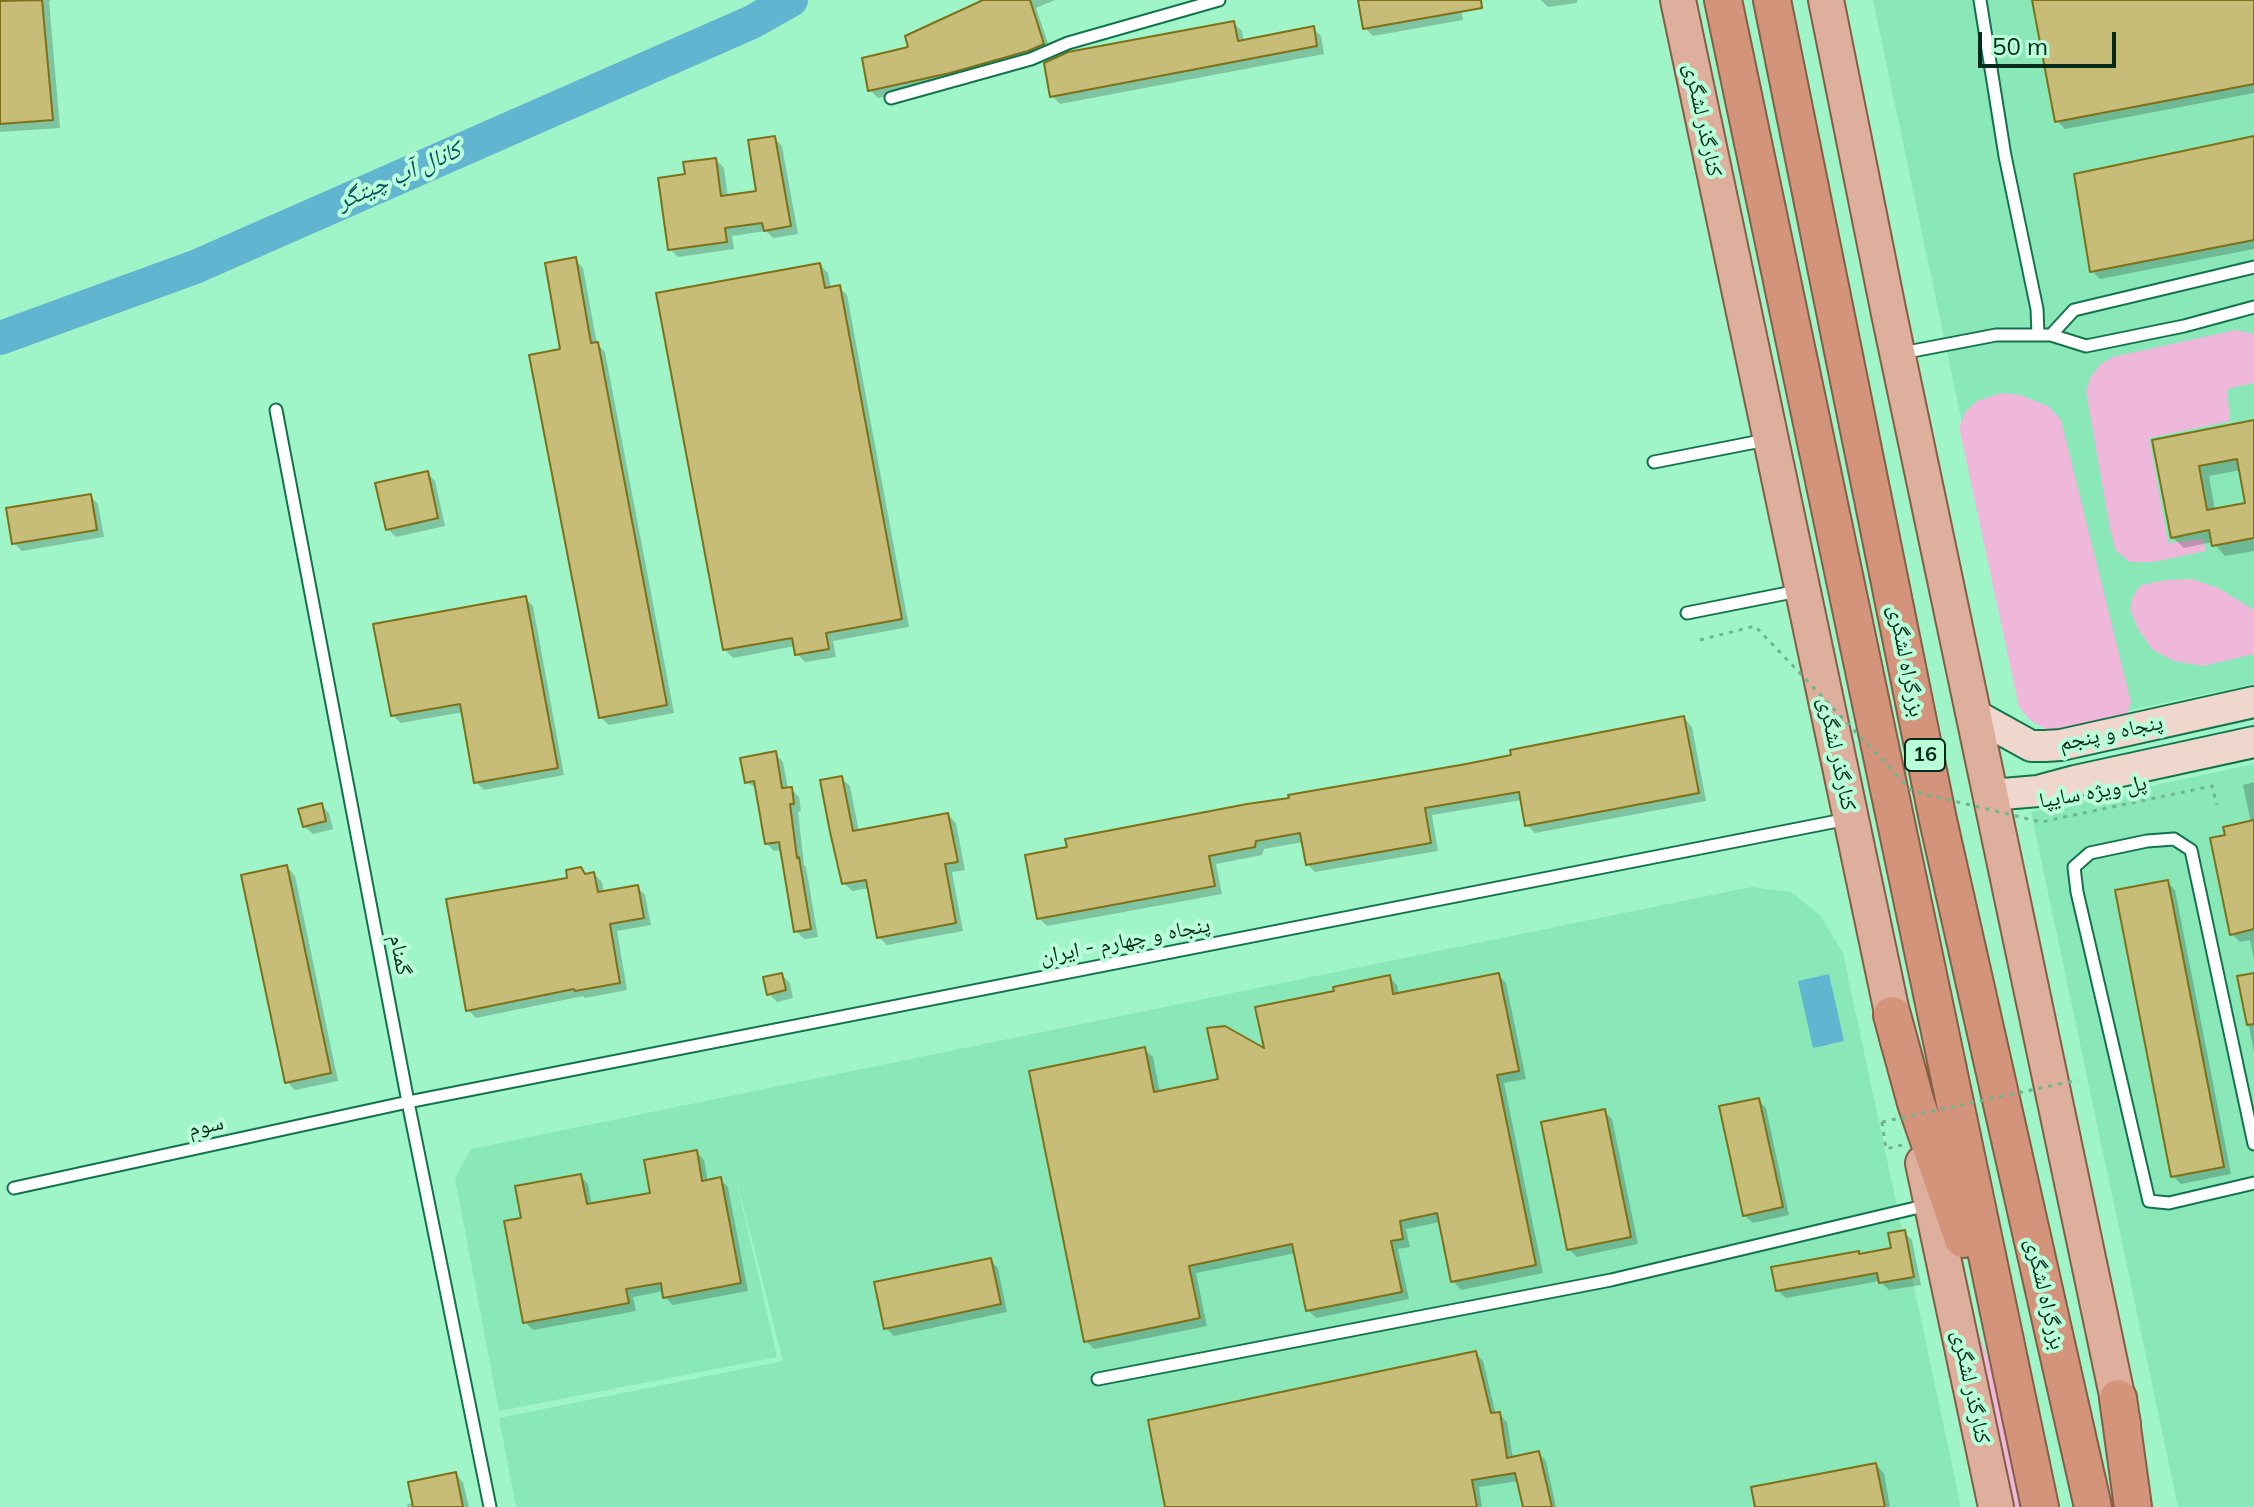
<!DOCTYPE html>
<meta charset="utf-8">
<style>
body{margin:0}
#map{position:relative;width:2254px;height:1507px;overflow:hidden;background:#9ff5c8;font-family:Mulish,sans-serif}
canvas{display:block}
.scale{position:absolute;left:1978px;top:32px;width:138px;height:36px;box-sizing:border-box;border:4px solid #052b1b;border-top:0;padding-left:10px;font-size:24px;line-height:28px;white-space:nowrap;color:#052b1b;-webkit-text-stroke:6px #bafed9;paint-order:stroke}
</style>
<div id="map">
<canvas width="2254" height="1507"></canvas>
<div class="scale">50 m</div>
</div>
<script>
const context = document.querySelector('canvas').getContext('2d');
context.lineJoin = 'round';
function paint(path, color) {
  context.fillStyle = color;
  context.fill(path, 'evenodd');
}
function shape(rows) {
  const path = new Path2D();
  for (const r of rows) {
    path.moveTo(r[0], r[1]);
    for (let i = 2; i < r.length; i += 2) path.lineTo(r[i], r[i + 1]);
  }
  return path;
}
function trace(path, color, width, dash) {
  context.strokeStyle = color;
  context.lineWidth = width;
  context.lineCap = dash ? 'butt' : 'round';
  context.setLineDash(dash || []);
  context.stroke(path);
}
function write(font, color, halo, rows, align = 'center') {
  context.font = font + ' Mulish,"Noto Naskh Arabic",sans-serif';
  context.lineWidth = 8;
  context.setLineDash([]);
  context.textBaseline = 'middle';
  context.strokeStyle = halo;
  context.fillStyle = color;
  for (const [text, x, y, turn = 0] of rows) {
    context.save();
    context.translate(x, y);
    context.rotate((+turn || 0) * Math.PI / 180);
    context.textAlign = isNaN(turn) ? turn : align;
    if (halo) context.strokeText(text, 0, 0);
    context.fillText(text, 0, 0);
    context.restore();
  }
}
paint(shape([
 [1873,0,2254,0,2254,684,2053,726,2020,698],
 [2254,764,2254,1507,2178,1507,2031,812],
 [1751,887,1791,892,1821,916,1843,953,1961,1507,516,1507,499,1418,783,1361,733,1166,777,1357,499,1411,455,1178,471,1149]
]), '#8ae7b8');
paint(shape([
 [2236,330,2254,334,2254,383,2227,389,2230,421,2149,438,2168,543,2203,539,2206,551,2153,562,2130,562,2116,551,2110,529,2086,391,2091,376,2101,364,2113,357],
 [2001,393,2020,395,2048,406,2061,420,2131,702,2126,718,2050,732,2029,719,2019,707,1959,427,1966,411,1977,401],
 [2192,579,2218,588,2254,610,2254,654,2203,666,2174,661,2153,650,2138,629,2130,609,2133,596,2141,585,2167,580],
 [1961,1286,2011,1421,2029,1507,2007,1507]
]), '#efb8db');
paint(shape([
 [1829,974,1844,1041,1813,1048,1798,981]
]), '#62b5d0');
paint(shape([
 [0,0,52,0,49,1,60,128,0,132],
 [988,0,1055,0,1036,8,1051,52,959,80,878,98,870,90,911,49],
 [1360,0,1459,0,1463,20,1373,36,1365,28],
 [1541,0,1577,0,1577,3,1548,7],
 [2034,0,2254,0,2254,93,2065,129,2057,121],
 [1233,23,1242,31,1244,42,1313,28,1321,36,1324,54,1060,104,1052,96],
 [774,138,782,146,798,234,773,238,766,231,732,236,734,249,678,257,670,249,687,176,716,160,724,168,728,197,759,193],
 [2254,138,2254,249,2100,279,2092,271],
 [575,260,583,268,597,344,605,352,674,713,609,725,600,717,562,350],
 [820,265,828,273,831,289,839,287,847,295,909,627,833,641,836,657,805,662,797,654,795,646,733,658,725,650],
 [2254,424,2254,551,2225,556,2213,542,2184,548,2172,537,2154,441],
 [2241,470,2247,504,2215,510,2209,476],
 [427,473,435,481,445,526,396,537,388,529],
 [90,496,98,504,104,537,22,551,14,543],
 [525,598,533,606,564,775,484,790,476,782,463,712,401,723,392,715],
 [1684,718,1692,727,1706,801,1535,833,1527,825,1522,800,1432,815,1438,851,1315,872,1307,864,1303,842,1264,849,1262,855,1216,864,1222,894,1047,926,1039,918,1027,857],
 [775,753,783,762,788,789,791,789,799,797,801,811,798,812,804,865,806,867,818,937,804,939,796,931,782,850,774,851,766,843,757,789,747,782],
 [841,778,850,786,859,832,948,815,956,823,965,870,952,872,963,931,887,945,879,937,870,888,852,891,844,883],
 [2254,782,2254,959,2250,940,2240,942,2232,934,2228,836,2251,823,2243,785],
 [321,805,329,813,333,829,313,834,304,826],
 [287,867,295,876,338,1081,295,1090,287,1082],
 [581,869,587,875,594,874,602,882,604,893,637,887,645,895,651,925,617,931,627,990,585,998,583,996,476,1018,468,1010,569,879],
 [2167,882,2175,890,2231,1174,2181,1184,2173,1176],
 [782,975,790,983,793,998,777,1002,769,994],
 [1498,975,1506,983,1526,1079,1504,1083,1543,1273,1461,1290,1453,1281,1440,1222,1406,1229,1410,1247,1398,1249,1409,1299,1316,1318,1308,1310,1296,1253,1196,1273,1207,1326,1094,1349,1086,1341,1144,1049,1153,1057,1160,1093,1220,1081,1266,1053,1336,993,1389,977,1397,985,1399,995],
 [2254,975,2254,1053,2240,977],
 [1758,1100,1766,1108,1789,1215,1753,1223,1744,1215],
 [1604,1111,1612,1119,1638,1244,1577,1257,1569,1249],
 [696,1152,704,1160,708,1182,720,1179,728,1187,748,1291,673,1305,665,1297,664,1291,633,1297,636,1311,533,1330,525,1322,524,1220,580,1176,588,1184,592,1205,652,1194],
 [1904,1232,1912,1240,1921,1285,1889,1290,1880,1281,1786,1298,1777,1290,1861,1256,1893,1250],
 [990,1260,998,1268,1007,1312,894,1336,886,1328],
 [1475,1353,1483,1361,1496,1415,1499,1414,1507,1422,1513,1459,1538,1453,1546,1461,1556,1507,1525,1507,1519,1481,1479,1487,1482,1507,1167,1507],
 [1876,1465,1884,1473,1890,1507,1757,1507],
 [455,1474,463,1482,469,1507,408,1507,407,1504,415,1503]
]), '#0003');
trace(shape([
 [0,338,195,267,752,22,791,0]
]), '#62b5d0', 34);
const building = shape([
 [42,0,53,120,0,124,0,1,42,0],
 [983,0,1030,0,1044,44,1028,51,950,73,868,91,862,58,908,47,905,36,983,0],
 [1358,0,1481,0,1482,8,1363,29,1358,0],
 [2032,0,2254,0,2254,84,2055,122,2032,0],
 [1234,21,1238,41,1314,26,1317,46,1050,97,1044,63,1068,52,1234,21],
 [775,136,791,226,764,231,762,223,725,228,727,242,668,250,658,178,685,174,683,162,716,158,721,196,756,191,748,140,775,136],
 [2254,136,2254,240,2090,272,2074,174,2254,136],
 [576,257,591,343,598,342,667,705,599,718,529,355,560,349,545,263,576,257],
 [820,263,825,288,840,285,902,619,826,633,829,649,795,655,792,638,723,650,656,293,820,263],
 [2254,420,2254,538,2212,546,2209,530,2171,538,2152,440,2254,420],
 [2237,459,2245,503,2207,510,2199,466,2237,459],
 [428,471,438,518,386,530,375,483,428,471],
 [91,494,97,530,12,544,6,508,91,494],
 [526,596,558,768,474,783,460,704,391,716,373,624,526,596],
 [1684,716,1699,793,1525,826,1519,792,1425,808,1431,843,1306,865,1300,833,1256,841,1255,847,1209,856,1215,886,1037,919,1025,855,1067,847,1065,839,1247,804,1289,798,1288,795,1466,764,1511,755,1510,750,1684,716],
 [776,751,782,788,792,787,794,804,790,804,797,858,799,857,811,929,794,932,779,842,765,844,754,781,745,783,740,758,776,751],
 [842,776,853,831,948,813,958,862,945,864,956,923,877,938,866,880,842,884,830,832,820,780,842,776],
 [322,803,326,821,303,827,298,809,322,803],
 [2254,820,2254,929,2230,935,2210,838,2225,835,2223,827,2254,820],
 [287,865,331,1073,285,1083,241,875,287,865],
 [581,867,585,874,594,872,598,892,638,885,644,918,610,924,620,983,575,991,574,989,466,1011,446,899,567,878,566,870,581,867],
 [2168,880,2224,1167,2171,1177,2115,890,2168,880],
 [782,973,786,990,767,995,763,977,782,973],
 [1499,973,1519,1071,1497,1075,1536,1265,1451,1282,1437,1213,1400,1221,1403,1239,1391,1241,1402,1292,1306,1311,1292,1244,1189,1266,1200,1318,1084,1342,1029,1071,1145,1047,1154,1092,1218,1079,1207,1028,1225,1026,1264,1048,1255,1007,1334,991,1333,987,1390,975,1393,994,1499,973],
 [2254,973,2254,1024,2247,1025,2237,976,2254,973],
 [1759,1098,1783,1207,1743,1216,1719,1106,1759,1098],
 [1605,1109,1631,1237,1567,1250,1541,1122,1605,1109],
 [697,1150,702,1181,721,1177,741,1283,663,1298,661,1283,626,1289,629,1303,523,1323,504,1221,521,1218,515,1186,581,1174,587,1204,650,1193,644,1160,697,1150],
 [1905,1230,1914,1277,1879,1283,1877,1273,1776,1291,1771,1267,1859,1251,1859,1254,1891,1248,1888,1233,1905,1230],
 [991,1258,1001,1304,884,1329,874,1282,991,1258],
 [1476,1351,1491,1413,1500,1412,1507,1458,1539,1451,1552,1507,1523,1507,1515,1473,1472,1480,1477,1507,1165,1507,1148,1420,1476,1351],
 [1876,1463,1885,1507,1755,1507,1751,1487,1876,1463],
 [456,1472,463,1507,413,1507,408,1482,456,1472]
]);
paint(building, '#c7bc78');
trace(building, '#7e7118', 2);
const service = shape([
 [1980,0,2005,156,2037,309,2038,335],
 [891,98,1031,59,1068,43,1219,0],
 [2051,335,2074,310,2254,267],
 [1902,353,1996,335,2051,335,2086,346,2184,326,2254,307],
 [276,410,408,1102,490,1507],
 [1654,462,1766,440],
 [1687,613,1798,591],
 [2254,1144,2191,850,2174,839,2147,841,2090,853,2074,867,2077,892,2149,1201,2169,1203,2254,1183],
 [14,1188,408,1102,1848,819],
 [1098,1379,1611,1280,1928,1205]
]);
const secondary = shape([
 [1975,715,2031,746,2045,746,2061,745,2254,702],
 [1991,795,2038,791,2075,781,2254,742]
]);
const primary = shape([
 [1678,0,1898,1041],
 [1826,0,1889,314,2123,1424],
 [1923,1163,1996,1507]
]);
const trunk = shape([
 [1723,0,2040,1507],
 [1772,0,1938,820,2093,1507],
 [1892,1015,1916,1103,1963,1239],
 [2118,1398,2133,1507]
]);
trace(service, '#13734d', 15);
trace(secondary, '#13734d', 34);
trace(primary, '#845e45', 38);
trace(trunk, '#845e45', 40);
trace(shape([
 [1882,1122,1886,1149,1902,1145]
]), '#6eb591', 3, [4, 6]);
trace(service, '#fff', 11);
trace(secondary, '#efd7ce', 30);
trace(primary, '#dfaf9d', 34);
trace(trunk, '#d4947c', 36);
trace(shape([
 [1700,640,1755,626,1912,791,2041,822,2212,786,2217,805],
 [1882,1122,2078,1080]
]), '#6eb591', 3, [4, 6]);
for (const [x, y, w] of [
 [1925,755,40]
]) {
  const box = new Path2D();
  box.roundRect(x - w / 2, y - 16, w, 32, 6);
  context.fillStyle = '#bafed9';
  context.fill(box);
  trace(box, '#052b1b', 2);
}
write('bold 20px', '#052b1b', null, [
 ["16",1925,755]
]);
write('22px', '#052b1b', '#bafed9', [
 ["کنارگذر لشگری",1703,120,78],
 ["بزرگراه لشگری",1906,661,79],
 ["پنجاه و پنجم",2111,733,-12],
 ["کنارگذر لشگری",1837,754,78],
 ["پل ویژه سایپا",2093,792,-10],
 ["پنجاه و چهارم - ایران",1125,941,-11],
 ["گمنام",400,955,79],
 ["سوم",206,1126,-12],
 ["بزرگراه لشگری",2045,1294,77],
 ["کنارگذر لشگری",1971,1387,78]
]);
write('italic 24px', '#075264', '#bafed9', [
 ["کانال آب چیتگر",399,176,-24]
]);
</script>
